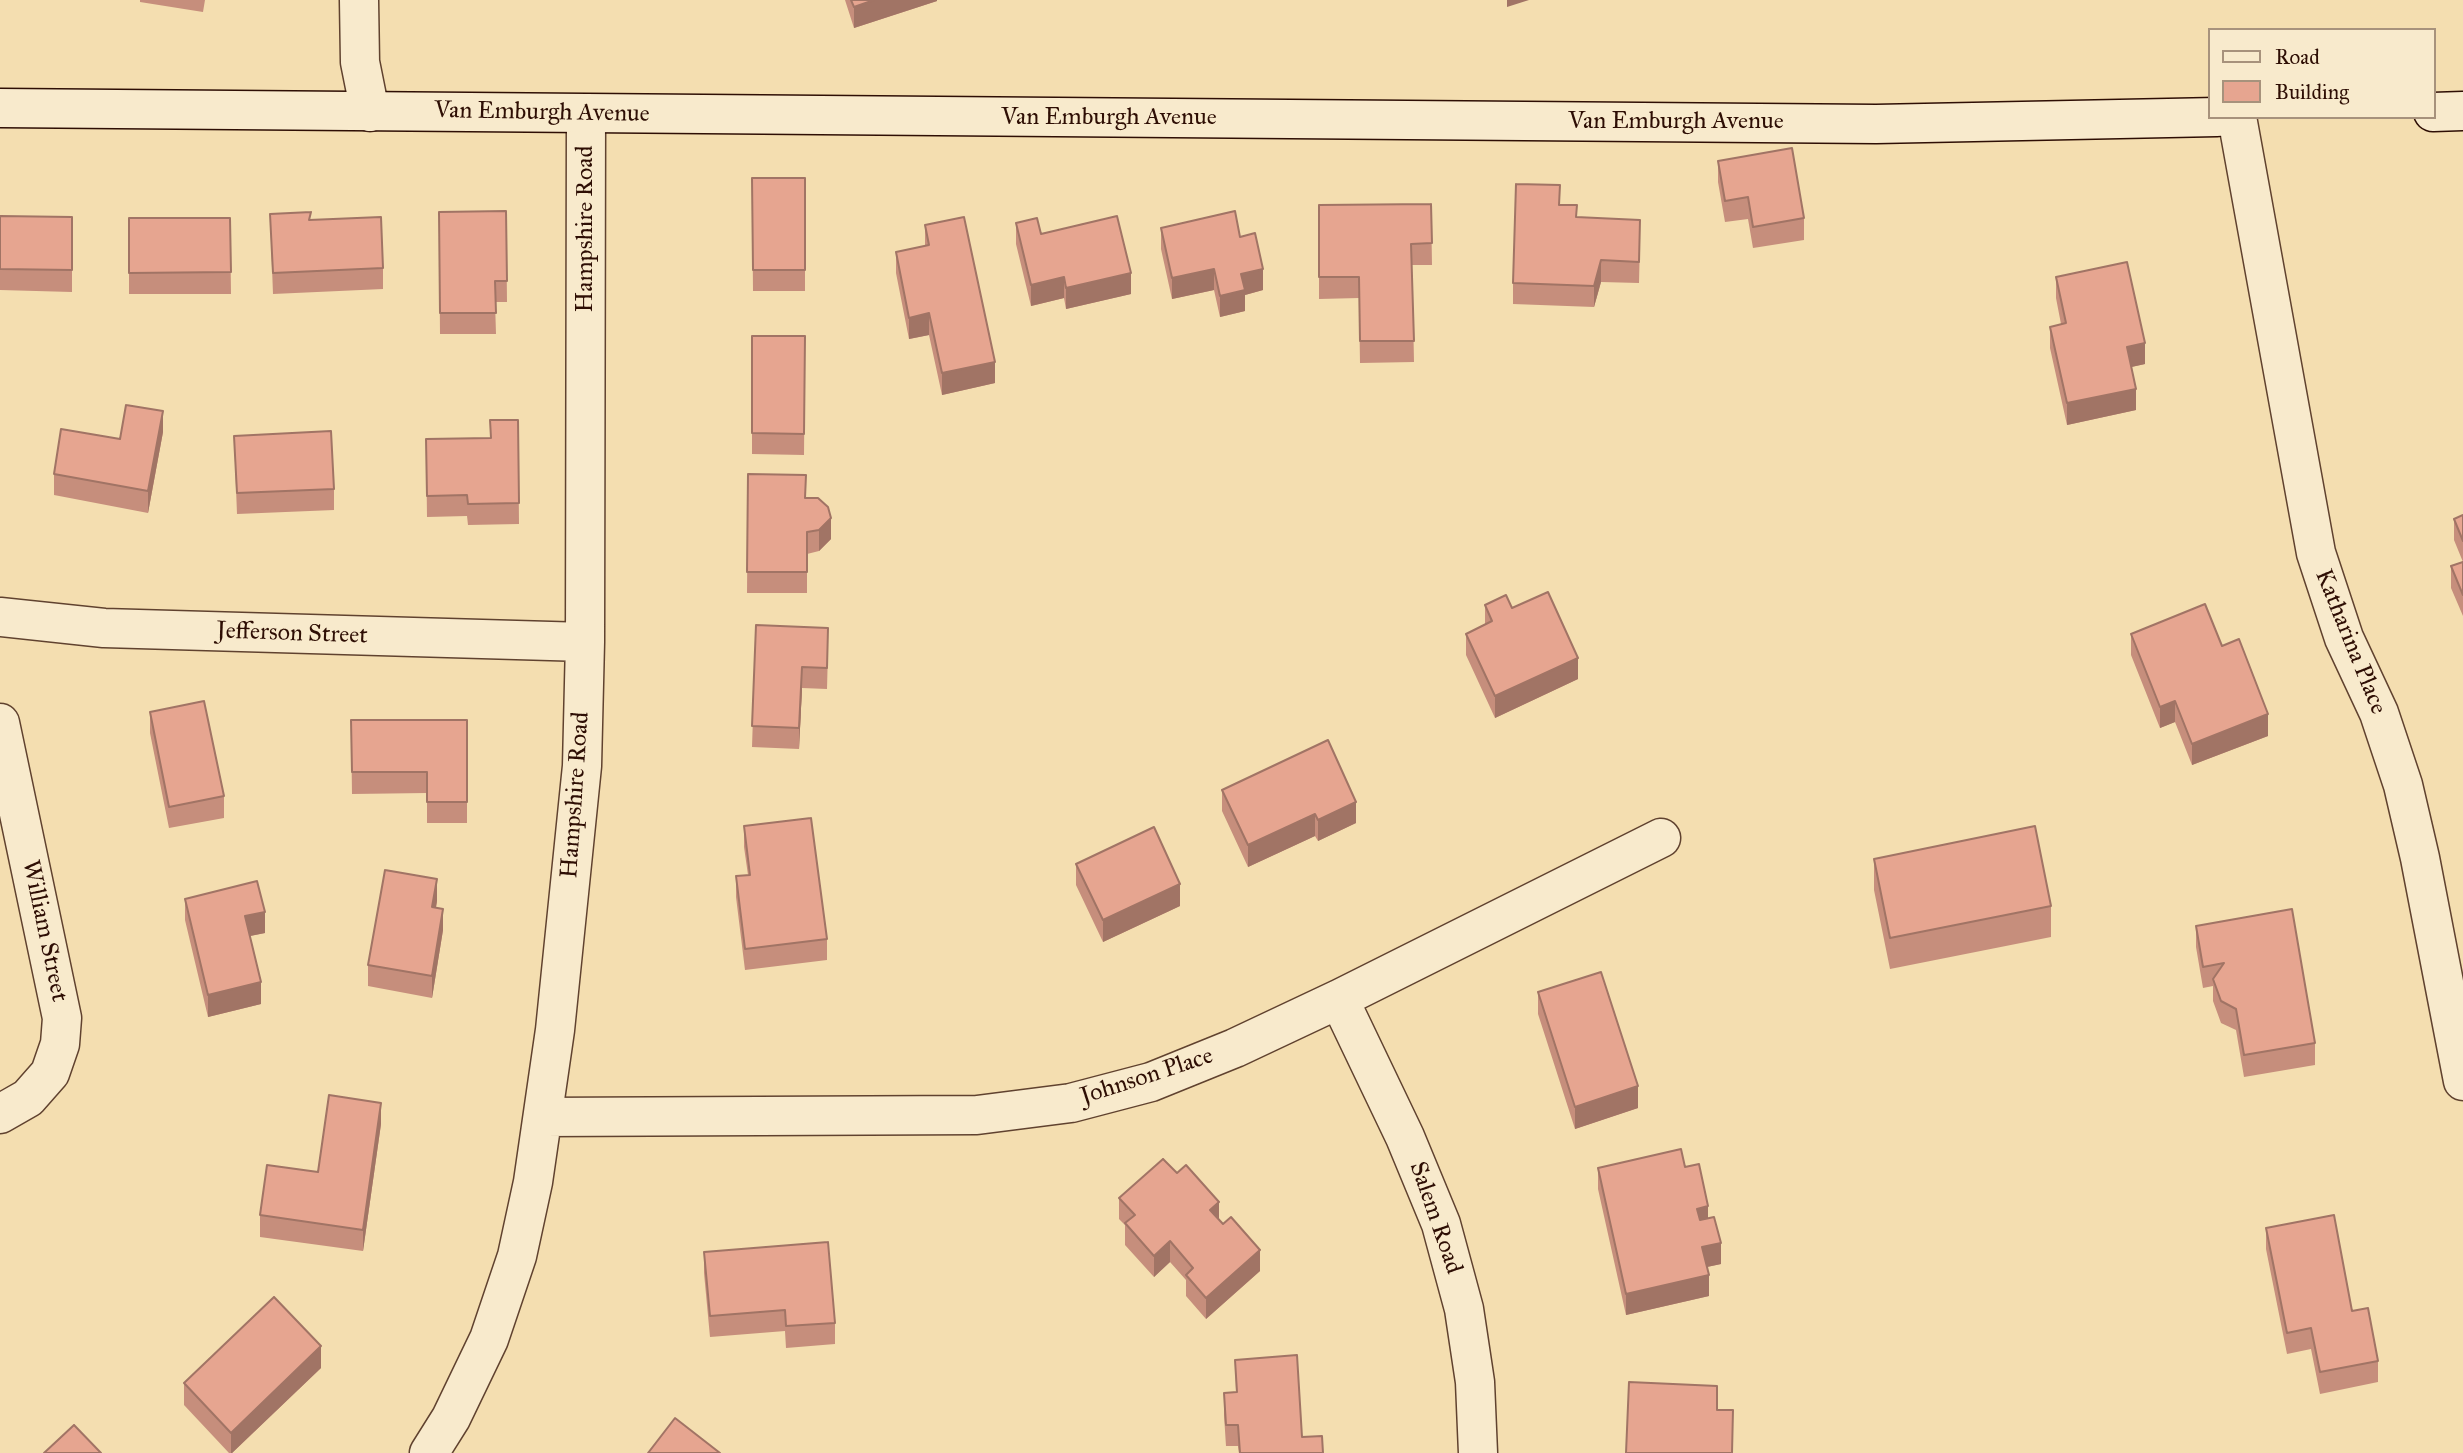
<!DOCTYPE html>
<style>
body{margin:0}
#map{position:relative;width:2463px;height:1453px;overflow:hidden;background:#f4deb0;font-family:"IM FELL Great Primer",serif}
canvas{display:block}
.legend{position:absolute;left:2208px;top:28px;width:228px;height:91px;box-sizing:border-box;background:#f8eacc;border:2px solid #a7927c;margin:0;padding:9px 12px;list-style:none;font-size:21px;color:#2e0e04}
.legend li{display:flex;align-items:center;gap:14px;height:35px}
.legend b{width:35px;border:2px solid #a7927c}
</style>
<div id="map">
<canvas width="2463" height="1453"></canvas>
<ul class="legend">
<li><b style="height:9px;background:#f8eacc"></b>Road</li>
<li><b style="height:19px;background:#e6a590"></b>Building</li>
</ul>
</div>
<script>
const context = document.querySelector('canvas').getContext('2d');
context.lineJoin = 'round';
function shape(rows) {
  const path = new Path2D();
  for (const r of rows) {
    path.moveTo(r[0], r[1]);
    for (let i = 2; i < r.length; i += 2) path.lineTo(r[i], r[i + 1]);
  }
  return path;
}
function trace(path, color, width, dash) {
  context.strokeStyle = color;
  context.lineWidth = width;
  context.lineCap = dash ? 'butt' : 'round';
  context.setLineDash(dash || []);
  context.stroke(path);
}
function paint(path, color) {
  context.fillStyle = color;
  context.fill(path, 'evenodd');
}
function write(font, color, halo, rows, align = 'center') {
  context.font = font + ' "IM FELL Great Primer",serif';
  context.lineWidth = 5;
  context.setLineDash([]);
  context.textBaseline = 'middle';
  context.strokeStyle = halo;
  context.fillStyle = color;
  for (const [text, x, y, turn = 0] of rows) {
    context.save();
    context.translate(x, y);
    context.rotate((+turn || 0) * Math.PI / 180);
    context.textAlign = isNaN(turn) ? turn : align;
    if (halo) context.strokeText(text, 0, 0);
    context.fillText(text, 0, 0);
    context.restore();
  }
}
const street = shape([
 [359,0,360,62,370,112],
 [2237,117,2316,553,2344,638,2379,713,2403,785,2420,858,2463,1081],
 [0,617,104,628,585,642],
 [0,723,62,1018,60,1044,50,1073,28,1098,0,1114],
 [1339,999,1405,1137,1441,1224,1464,1309,1475,1382,1478,1453],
 [543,1117,977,1115,1071,1103,1151,1082,1235,1048,1339,999,1661,838],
 [429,1453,451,1418,489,1339,517,1256,533,1182,555,1030,582,766,585,642,586,114]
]);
const secondary = shape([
 [0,108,1876,124,2217,117],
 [2433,112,2463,111]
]);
trace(street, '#60422f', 41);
trace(secondary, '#2e0e04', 41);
trace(street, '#f8eacc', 38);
trace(secondary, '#f8eacc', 38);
paint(shape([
 [140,0,205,0,203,12,140,2],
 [845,0,937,0,937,1,854,28],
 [1718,161,1804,218,1804,240,1753,248,1748,219,1725,222,1718,182],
 [752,178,805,178,805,291,753,291],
 [1431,204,1432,265,1412,265,1414,362,1360,363,1359,298,1319,299,1319,205],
 [1560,205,1577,217,1640,241,1639,283,1601,282,1594,307,1513,304,1513,283],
 [506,211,507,302,495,302,496,334,440,334,439,212],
 [270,214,383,268,383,289,273,294],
 [0,216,72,217,72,292,0,290],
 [129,218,230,218,231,294,129,294],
 [1016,223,1131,294,1066,309,1064,298,1031,306,1016,244],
 [925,225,995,383,942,395,929,335,909,339,896,273,896,252,925,246],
 [1161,228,1240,237,1263,290,1245,295,1245,311,1220,317,1214,290,1172,299,1161,249],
 [2056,277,2145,364,2131,367,2136,410,2067,425,2050,348,2050,327,2061,324,2056,298],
 [752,336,805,336,804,455,752,454],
 [490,420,518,420,519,524,468,525,467,516,427,517,426,439,490,438],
 [163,432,148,513,54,495,54,474,120,439],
 [234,436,334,489,334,510,237,514],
 [748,474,806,498,831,539,819,551,807,554,807,593,747,593],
 [2463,515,2463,616,2451,588,2451,566,2463,562,2454,540,2454,519],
 [1485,605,1512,608,1578,679,1495,718,1466,655,1466,634,1485,624],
 [756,625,828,650,827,689,802,688,799,749,752,747],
 [2131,634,2222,646,2268,736,2192,765,2175,722,2160,728,2131,655],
 [150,712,224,796,224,818,169,828,150,733],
 [351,720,467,720,467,823,427,823,427,793,352,794],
 [1222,790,1356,823,1318,841,1315,836,1248,867,1222,811],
 [744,826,827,939,827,960,745,970,736,897,736,876,748,875,744,847],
 [1874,859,2051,906,2051,937,1890,969,1874,890],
 [1076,864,1180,906,1103,942,1076,885],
 [185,899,265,933,250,936,261,1004,208,1017,185,920],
 [437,901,436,908,443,930,432,998,368,986,368,965],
 [2196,926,2315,1043,2315,1065,2244,1077,2236,1030,2221,1023,2213,1001,2213,986,2203,988,2196,947],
 [1538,992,1638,1108,1575,1129,1538,1014],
 [381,1124,363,1251,260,1237,260,1215],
 [1685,1167,1708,1218,1721,1264,1707,1267,1709,1296,1626,1315,1598,1189,1598,1168],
 [1119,1198,1219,1220,1260,1271,1206,1319,1186,1296,1186,1280,1170,1262,1154,1277,1125,1245,1125,1225,1119,1219],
 [2266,1228,2352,1311,2378,1361,2378,1382,2320,1394,2311,1349,2287,1354,2266,1249],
 [704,1252,835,1323,835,1344,786,1348,785,1331,710,1337,704,1273],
 [1235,1360,1302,1437,1323,1453,1239,1453,1238,1446,1226,1446,1224,1415,1224,1393,1236,1392],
 [321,1368,232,1453,229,1453,184,1405,184,1383]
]), '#c68e7c');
paint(shape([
 [874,0,937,0,937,1,854,28,854,7],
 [1507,0,1529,0,1507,7],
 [1601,260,1601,282,1594,307,1594,286],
 [1214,269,1214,290,1172,299,1172,278],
 [1263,269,1263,290,1245,295,1245,311,1220,317,1220,296,1241,274],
 [1131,273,1131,294,1066,309,1066,288],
 [1064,277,1064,298,1031,306,1031,285],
 [929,313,929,335,909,339,909,318],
 [2145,343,2145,364,2127,368,2127,347],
 [995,362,995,383,942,395,942,373],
 [2136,389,2136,410,2067,425,2067,403],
 [163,411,163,432,148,513,148,491],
 [831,518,831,539,819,551,819,530],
 [1578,658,1578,679,1495,718,1495,696],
 [802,667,802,688,799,749,799,728],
 [2175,701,2175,722,2160,728,2160,707],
 [2268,714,2268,736,2192,765,2192,744],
 [1356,802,1356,823,1318,841,1318,820],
 [1315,814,1315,836,1248,867,1248,845],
 [437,879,437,901,432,928,432,907],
 [1180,884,1180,906,1103,942,1103,920],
 [443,909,443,930,432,998,432,976],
 [265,912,265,933,245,937,245,916],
 [261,982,261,1004,208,1017,208,995],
 [1638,1086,1638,1108,1575,1129,1575,1107],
 [381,1103,381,1124,363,1251,363,1230],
 [1219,1202,1219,1224,1210,1210],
 [1708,1206,1708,1227,1697,1230,1697,1209],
 [1170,1241,1170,1262,1154,1277,1154,1256],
 [1721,1243,1721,1264,1702,1268,1702,1247],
 [1260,1250,1260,1271,1206,1319,1206,1298],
 [1709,1275,1709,1296,1626,1315,1626,1294],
 [321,1346,321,1368,232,1453,231,1453,231,1433]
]), '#a17465');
const building = shape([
 [851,0,874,0,854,7,851,0],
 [1792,148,1804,218,1753,227,1748,197,1725,201,1718,161,1792,148],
 [752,178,805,178,805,270,753,270,752,178],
 [1516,184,1560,185,1559,205,1577,205,1576,217,1640,220,1639,262,1601,260,1594,286,1513,283,1516,184],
 [1431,204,1432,243,1411,244,1414,341,1360,341,1359,277,1319,277,1319,205,1431,204],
 [506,211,507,281,495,281,496,313,440,313,439,212,506,211],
 [1235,211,1240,237,1255,233,1263,269,1241,274,1245,290,1220,296,1214,269,1172,278,1161,228,1235,211],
 [311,212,309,220,381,217,383,268,273,273,270,214,311,212],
 [0,216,72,217,72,270,0,269,0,216],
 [1117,216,1131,273,1066,288,1064,277,1031,285,1016,223,1037,218,1041,234,1117,216],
 [964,217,995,362,942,373,929,313,909,318,896,252,929,245,925,225,964,217],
 [129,218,230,218,231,272,129,273,129,218],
 [2127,262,2145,343,2127,347,2136,389,2067,403,2050,327,2066,323,2056,277,2127,262],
 [752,336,805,336,804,434,752,433,752,336],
 [126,405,163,411,148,491,54,474,61,429,120,439,126,405],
 [490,420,518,420,519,503,468,504,467,495,427,496,426,439,491,438,490,420],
 [331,431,334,489,237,493,234,436,331,431],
 [748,474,806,475,805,498,818,498,828,507,831,518,819,530,807,532,807,572,747,572,748,474],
 [2463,515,2463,541,2454,519,2463,515],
 [2463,562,2463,595,2451,566,2463,562],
 [1548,592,1578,658,1495,696,1466,634,1492,621,1485,605,1506,595,1512,608,1548,592],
 [2205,604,2222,646,2239,639,2268,714,2192,744,2175,701,2160,707,2131,634,2205,604],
 [756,625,828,628,827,668,802,667,799,728,752,726,756,625],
 [204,701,224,796,169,807,150,712,204,701],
 [351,720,467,720,467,802,427,802,427,772,352,772,351,720],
 [1328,740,1356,802,1318,820,1315,814,1248,845,1222,790,1328,740],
 [811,818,827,939,745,949,736,876,750,875,744,826,811,818],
 [2035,826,2051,906,1890,938,1874,859,2035,826],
 [1154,827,1180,884,1103,920,1076,864,1154,827],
 [385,870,437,879,432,907,443,909,432,976,368,965,385,870],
 [257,881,265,912,245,916,261,982,208,995,185,899,257,881],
 [2292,909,2315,1043,2244,1055,2236,1009,2221,1001,2213,979,2224,963,2203,967,2196,926,2292,909],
 [1601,972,1638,1086,1575,1107,1538,992,1601,972],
 [329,1095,381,1103,363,1230,260,1215,267,1165,318,1172,329,1095],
 [1681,1149,1685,1167,1699,1164,1708,1206,1697,1209,1700,1220,1714,1217,1721,1243,1702,1247,1709,1275,1626,1294,1598,1168,1681,1149],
 [1163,1159,1177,1173,1186,1165,1219,1202,1210,1210,1223,1224,1231,1217,1260,1250,1206,1298,1186,1275,1193,1268,1170,1241,1154,1256,1125,1223,1135,1215,1119,1198,1163,1159],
 [2334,1215,2352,1311,2368,1308,2378,1361,2320,1372,2311,1328,2287,1333,2266,1228,2334,1215],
 [828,1242,835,1323,786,1326,785,1310,710,1316,704,1252,828,1242],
 [274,1297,321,1346,231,1433,184,1383,274,1297],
 [1297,1355,1302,1437,1322,1436,1323,1453,1240,1453,1238,1425,1226,1425,1224,1393,1237,1392,1235,1360,1297,1355],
 [1629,1382,1717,1386,1717,1410,1733,1410,1732,1453,1626,1453,1629,1382],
 [675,1418,720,1453,648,1453,675,1418],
 [74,1425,101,1453,44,1453,74,1425]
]);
paint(building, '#e6a590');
trace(building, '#a17465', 2);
write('24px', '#2e0e04', '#f8eacc', [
 ["Van Emburgh Avenue",542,113,1],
 ["Van Emburgh Avenue",1109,118],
 ["Van Emburgh Avenue",1676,122],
 ["Hampshire Road",586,229,-90],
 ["Jefferson Street",292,634,2],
 ["Katharina Place",2350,642,68],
 ["Hampshire Road",576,795,-86],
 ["William Street",44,931,78],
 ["Johnson Place",1147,1077,-18],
 ["Salem Road",1435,1218,71]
]);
</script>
